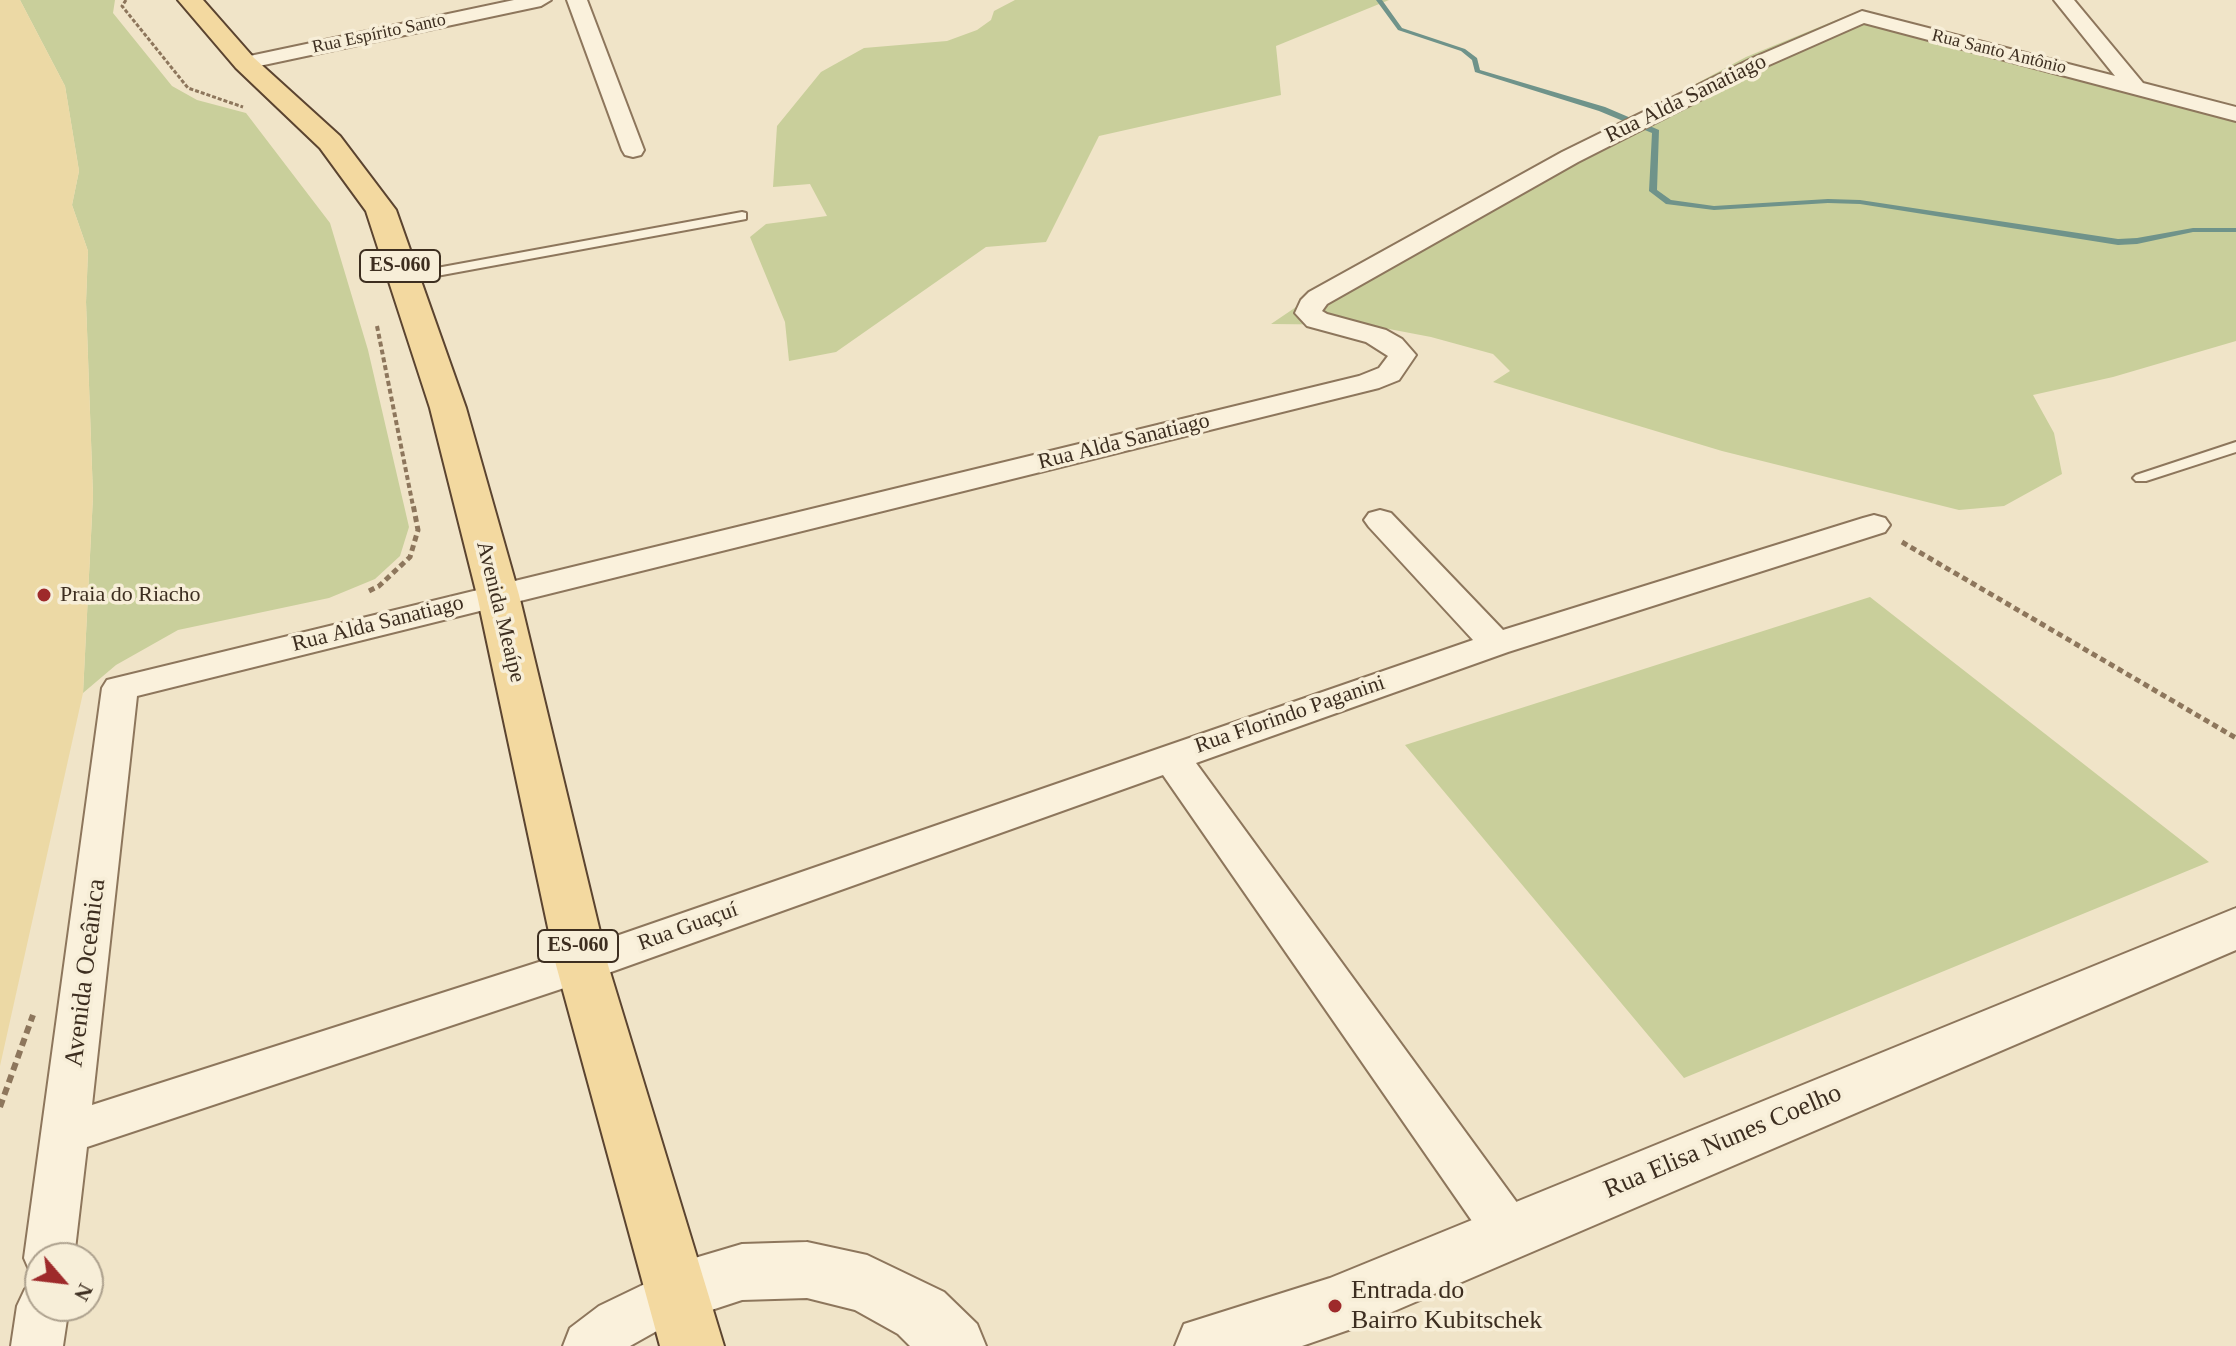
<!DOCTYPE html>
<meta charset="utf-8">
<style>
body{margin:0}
#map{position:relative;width:2236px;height:1346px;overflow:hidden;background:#f0e4c8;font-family:"Times New Roman",serif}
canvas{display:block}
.north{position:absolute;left:24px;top:1242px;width:80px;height:80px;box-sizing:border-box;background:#f7eed8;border:2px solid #ada18e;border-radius:50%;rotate:118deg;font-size:22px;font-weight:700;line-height:32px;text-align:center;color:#3d2e20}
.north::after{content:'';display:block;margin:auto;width:28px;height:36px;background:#9e2a2b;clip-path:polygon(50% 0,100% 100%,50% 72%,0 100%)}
</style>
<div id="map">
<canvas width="2236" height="1346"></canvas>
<div class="north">N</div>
</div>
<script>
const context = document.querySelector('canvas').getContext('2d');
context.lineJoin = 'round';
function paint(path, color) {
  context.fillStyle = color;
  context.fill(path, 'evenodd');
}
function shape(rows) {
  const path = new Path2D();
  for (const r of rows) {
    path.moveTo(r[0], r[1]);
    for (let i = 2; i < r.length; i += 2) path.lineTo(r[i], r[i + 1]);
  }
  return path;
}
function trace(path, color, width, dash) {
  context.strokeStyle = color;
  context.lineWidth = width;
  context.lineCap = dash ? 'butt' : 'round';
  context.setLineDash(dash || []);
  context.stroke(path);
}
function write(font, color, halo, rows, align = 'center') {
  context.font = font + ' "Times New Roman",serif';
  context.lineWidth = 7;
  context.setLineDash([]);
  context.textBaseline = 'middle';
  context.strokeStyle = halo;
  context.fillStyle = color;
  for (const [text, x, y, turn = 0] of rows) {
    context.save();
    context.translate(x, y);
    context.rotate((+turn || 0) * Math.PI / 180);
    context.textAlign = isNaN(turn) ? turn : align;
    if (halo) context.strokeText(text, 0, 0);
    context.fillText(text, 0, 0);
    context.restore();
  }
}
paint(shape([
 [20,0,115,0,113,13,172,86,197,100,246,113,330,223,368,350,409,527,400,556,375,579,329,598,178,630,116,665,83,693,93,496,86,302,88,251,72,205,79,171,65,86],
 [1015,0,1389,0,1276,46,1281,95,1099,136,1046,242,986,247,836,352,789,361,785,322,750,237,766,224,827,216,810,184,773,187,777,126,821,72,864,48,947,41,977,30,991,20,994,11],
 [1851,14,2236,120,2236,341,2113,377,2033,395,2054,433,2062,474,2004,506,1959,510,1722,451,1493,382,1510,371,1493,354,1431,337,1368,325,1271,324,1358,265,1746,57],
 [1870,597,2209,862,1684,1078,1405,745]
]), '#c9cf9b');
paint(shape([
 [0,0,20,0,65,86,79,171,72,205,88,251,86,302,93,496,83,693,0,1066]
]), '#ecd9a5');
paint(shape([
 [1376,0,1382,0,1402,28,1465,49,1477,58,1480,70,1605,107,1659,130,1657,190,1671,200,1714,206,1828,199,1860,200,2118,239,2137,238,2193,228,2236,228,2236,232,2193,232,2137,244,2118,245,1860,204,1828,203,1714,210,1666,204,1649,191,1652,133,1599,111,1475,72,1472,60,1461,51,1398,30,1376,0]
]), '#6f938a');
const service = shape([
 [742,212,746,213,746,219,404,282,397,278,404,274,742,212],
 [2236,442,2236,452,2146,481,2136,481,2133,478,2136,475,2236,442]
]);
const minor = shape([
 [514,0,551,0,541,6,245,69,235,63,245,57,514,0],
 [567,0,587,0,644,150,641,155,633,157,625,155,622,150,567,0],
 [2054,0,2074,0,2143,83,2236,107,2236,121,1864,23,1769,65,1578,162,1327,304,1322,311,1327,314,1386,330,1402,339,1416,355,1399,380,1379,388,137,696,92,1105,567,953,1473,640,1369,527,1364,520,1369,513,1380,510,1391,513,1503,630,1863,518,1874,515,1885,518,1890,525,1885,532,1508,652,1196,763,1526,1215,1533,1231,1526,1247,1508,1253,1490,1247,1163,775,597,977,87,1147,74,1258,40,1258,40,1278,31,1274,24,1258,102,688,107,680,1359,376,1379,368,1388,356,1366,342,1307,326,1295,313,1301,300,1309,292,1562,152,1755,57,1862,11,2115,76,2054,0],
 [678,1268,696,1275,704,1292,696,1309,630,1346,563,1346,570,1328,599,1306,678,1268],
 [40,1283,40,1306,69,1306,63,1346,11,1346,17,1306,25,1289,40,1283]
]);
const tertiary = shape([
 [2236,908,2236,950,1357,1327,1302,1346,1175,1346,1184,1324,1330,1278,2236,908],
 [807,1242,867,1255,944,1292,977,1324,986,1346,910,1346,898,1334,855,1310,807,1298,742,1300,678,1321,656,1313,646,1292,656,1271,678,1263,742,1244,807,1242]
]);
const primary = shape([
 [178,0,203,0,254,58,340,136,396,210,466,408,519,595,608,965,724,1346,660,1346,556,965,477,595,430,408,366,211,320,148,236,68,178,0]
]);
trace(service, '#8d765c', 4);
trace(minor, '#8d765c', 4);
trace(tertiary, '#8d765c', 4);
trace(primary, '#5b4430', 4);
trace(shape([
 [126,0,122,6,188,88,243,107]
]), '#8d765c', 3, [4, 2]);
trace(shape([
 [377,326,413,506]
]), '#8d765c', 4, [5, 3]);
trace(shape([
 [1902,542,2236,738],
 [369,591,379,586,410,557,418,530,413,504]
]), '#8d765c', 5, [6, 4]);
trace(shape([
 [0,1107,33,1015]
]), '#8d765c', 6, [8, 5]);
paint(service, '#faf1dc');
paint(minor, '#faf1dc');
paint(tertiary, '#faf1dc');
paint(primary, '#f3d9a0');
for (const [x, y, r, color] of [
 [44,595,8,"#9e2a2b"],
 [1335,1306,8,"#9e2a2b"]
]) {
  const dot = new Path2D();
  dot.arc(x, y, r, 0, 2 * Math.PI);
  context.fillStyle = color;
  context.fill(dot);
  trace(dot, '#f7eed8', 3);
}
write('18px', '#3d2e20', '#f7eed8', [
 ["Rua Espírito Santo",379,34,-12],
 ["Rua Santo Antônio",1999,52,14]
]);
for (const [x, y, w] of [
 [400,266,80],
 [578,946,80]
]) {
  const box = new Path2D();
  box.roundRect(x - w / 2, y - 16, w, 32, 6);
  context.fillStyle = '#f7eed8';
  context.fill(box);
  trace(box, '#3d2e20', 2);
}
write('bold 20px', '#3d2e20', null, [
 ["ES-060",400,266],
 ["ES-060",578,946]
]);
write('22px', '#3d2e20', '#f7eed8', [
 ["Rua Alda Sanatiago",1686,99,-26],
 ["Rua Alda Sanatiago",1124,442,-14],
 ["Avenida Meaípe",500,612,76],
 ["Rua Alda Sanatiago",378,624,-14],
 ["Rua Florindo Paganini",1290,715,-19],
 ["Rua Guaçuí",688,927,-20]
]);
write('22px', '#3d2e20', '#f7eed8', [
 ["Praia do Riacho",60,595]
], 'left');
write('26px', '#3d2e20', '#f7eed8', [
 ["Avenida Oceânica",86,973,-83],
 ["Rua Elisa Nunes Coelho",1723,1142,-23]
]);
write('26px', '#3d2e20', '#f7eed8', [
 ["Entrada do",1351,1291],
 ["Bairro Kubitschek",1351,1321]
], 'left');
</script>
